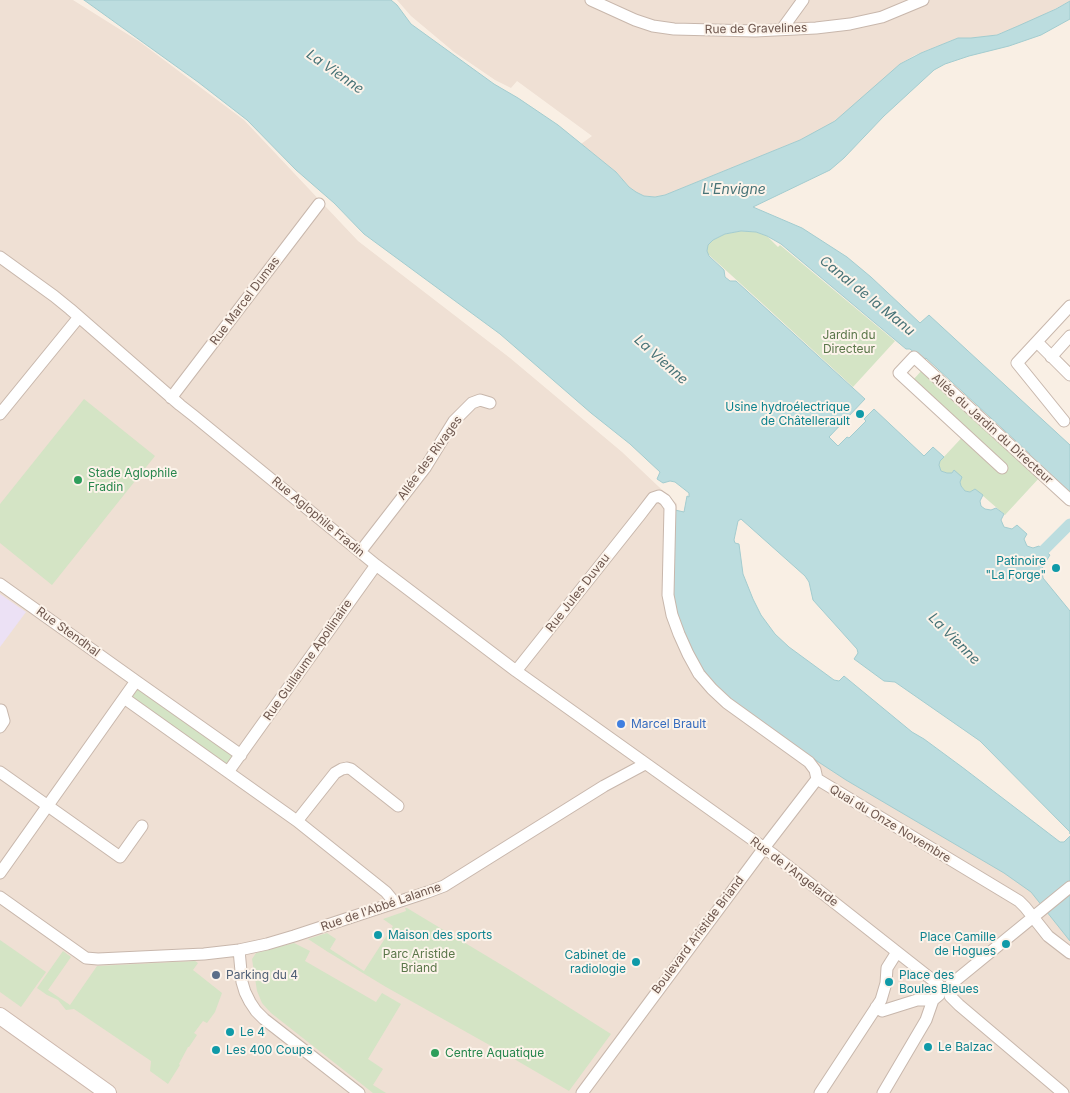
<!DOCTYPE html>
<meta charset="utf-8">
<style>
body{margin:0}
canvas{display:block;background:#f9efe4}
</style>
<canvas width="1070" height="1093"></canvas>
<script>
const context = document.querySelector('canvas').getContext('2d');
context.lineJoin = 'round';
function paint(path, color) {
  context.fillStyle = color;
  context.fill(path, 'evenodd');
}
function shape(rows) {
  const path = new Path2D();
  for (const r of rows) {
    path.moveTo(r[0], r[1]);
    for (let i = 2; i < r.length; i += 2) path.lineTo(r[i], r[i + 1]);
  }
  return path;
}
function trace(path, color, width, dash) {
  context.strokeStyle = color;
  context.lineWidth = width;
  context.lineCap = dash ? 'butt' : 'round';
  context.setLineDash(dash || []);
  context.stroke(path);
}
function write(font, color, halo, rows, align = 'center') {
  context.font = font + ' Inter,sans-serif';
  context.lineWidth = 4;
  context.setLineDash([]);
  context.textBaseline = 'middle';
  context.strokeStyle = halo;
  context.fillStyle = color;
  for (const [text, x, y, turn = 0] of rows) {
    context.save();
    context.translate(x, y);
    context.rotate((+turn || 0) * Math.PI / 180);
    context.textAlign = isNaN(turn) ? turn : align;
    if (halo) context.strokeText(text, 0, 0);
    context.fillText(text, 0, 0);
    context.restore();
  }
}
paint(shape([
 [0,0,73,0,140,42,244,120,358,241,510,358,622,452,677,504,678,583,1030,885,1070,936,1070,1093,0,1093],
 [397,0,1070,0,1070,1,1034,20,986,39,958,38,915,55,900,64,882,85,822,131,665,195,655,197,644,196,636,192,629,187,616,172,581,144,592,136,517,81,511,88,495,80,454,52,411,16]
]), '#efe0d4');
paint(shape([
 [0,594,26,612,0,647]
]), '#ece1f5');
paint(shape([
 [741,231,756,232,767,236,778,247,780,245,895,341,853,387,764,305,708,254,707,251,708,245,713,240,725,234],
 [923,369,1040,477,1005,515,975,489,970,492,965,491,961,486,960,482,954,470,952,473,947,473,941,471,939,465,940,461,968,431,913,380],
 [84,399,155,456,52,585,0,543,0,504],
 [138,688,233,755,227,765,132,698,132,694],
 [405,908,407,908,510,970,611,1034,569,1091,509,1056,386,987,328,952,308,939,327,933,336,939,330,949,364,971,393,926,383,919,406,911],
 [0,940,46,972,21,1007,0,992],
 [294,943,310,951,305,961,376,1002,382,993,401,1004,368,1059,383,1069,373,1085,386,1093,373,1093,271,1013,262,1003,257,991,252,959,256,953],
 [63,951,71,957,48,990,70,1005,97,966,195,961,198,963,193,970,222,993,215,1012,207,1023,203,1021,194,1033,197,1035,189,1047,188,1047,179,1064,180,1065,168,1084,150,1071,151,1061,74,1009,66,1010,58,1000,47,995,37,988]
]), '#d4e4c5');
const water = shape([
 [84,0,391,0,397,5,411,24,494,84,518,98,558,125,616,172,629,187,636,192,644,196,655,197,665,195,800,140,835,121,900,64,921,53,958,38,971,38,997,35,1018,26,1056,9,1070,1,1070,19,1041,35,1009,46,969,56,945,64,934,70,884,116,844,158,830,170,753,207,802,228,847,257,871,277,920,323,929,315,1070,445,1070,495,1028,457,1030,454,926,358,923,360,910,349,906,349,781,244,767,236,756,232,741,231,725,234,713,240,708,245,707,251,709,256,724,270,725,277,730,281,736,281,865,399,829,437,838,446,847,437,849,438,866,421,864,419,874,409,924,456,933,447,944,457,940,461,939,465,941,471,947,473,952,473,954,470,962,477,960,482,961,486,965,491,970,492,975,489,983,495,980,501,981,506,985,509,991,510,996,508,1004,514,1001,520,1004,527,1012,529,1017,525,1027,534,1024,539,1027,546,1033,548,1039,546,1050,555,1043,566,1042,570,1043,578,1070,611,1070,834,1070,832,980,741,895,682,884,681,854,659,858,653,857,649,813,600,809,582,805,576,741,519,738,521,734,540,735,543,739,544,743,574,753,599,761,615,775,634,789,647,834,680,839,681,844,676,912,732,924,739,962,767,1060,842,1064,842,1070,836,1070,941,1031,892,1004,873,846,780,788,742,720,691,702,668,681,629,672,596,675,510,684,512,687,496,689,497,689,493,675,482,670,481,663,483,657,479,660,472,630,444,591,413,500,334,364,234,334,203,296,170,247,120,198,82,84,0]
]);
paint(water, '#bcdddf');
trace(water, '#a3cccf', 1);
trace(shape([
 [1034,560,1070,524]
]), '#bcdddf', 11);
const minor = shape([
 [591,0,635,20,653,26,674,29,755,31,816,28,850,24,882,17,923,0],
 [782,29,803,0],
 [0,257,54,296,70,309,180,405,194,416,376,565,516,671,774,855,939,985],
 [1040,345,1070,375],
 [1051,357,1070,336],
 [171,398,319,204],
 [0,414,79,317],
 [1064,421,1017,363,1070,306],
 [1002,468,899,373,914,357,1070,500],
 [360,552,425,468,454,421,472,403,480,400,490,403],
 [376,565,228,772,297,821,386,892,395,903],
 [0,584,136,681,0,873],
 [516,671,640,515,653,498,659,496,665,500,670,507,668,595,672,615,679,634,688,654,699,674,712,689,727,703,809,762,815,770,817,779,1019,901,1025,907,1048,936,1070,953],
 [136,681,241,755],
 [124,698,228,772],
 [0,727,4,721,1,710],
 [0,772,120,857,142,826],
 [297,821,335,773,342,769,347,768,351,769,398,806],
 [0,897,86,958,98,959,204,954,239,950,267,944,294,936,428,892,444,886,604,786,645,764],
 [239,950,242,982,245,992,250,1002,256,1011,264,1019,359,1093],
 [950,985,1070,887],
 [950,996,959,1005,1063,1093],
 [876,1007,882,1011,917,1000,933,1000],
 [582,1093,767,844,817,779],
 [820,1093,881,1000,886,983,887,968,897,952],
 [883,1093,926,1020,933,1000,939,995]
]);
const secondary = shape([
 [0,1016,108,1093]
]);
trace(minor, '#c8b7ac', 13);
trace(secondary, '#cdb8ad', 18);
trace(minor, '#fff', 11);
trace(secondary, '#fff', 16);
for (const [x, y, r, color] of [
 [860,414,5,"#0f9aa8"],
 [78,480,5,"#2e9e5b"],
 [1056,568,5,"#0f9aa8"],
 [621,724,5,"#3f7fe0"],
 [378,935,5,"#0f9aa8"],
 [1006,944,5,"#0f9aa8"],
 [636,962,5,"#0f9aa8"],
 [216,975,5,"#5c6f8a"],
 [889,982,5,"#0f9aa8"],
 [230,1032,5,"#0f9aa8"],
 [928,1047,5,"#0f9aa8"],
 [216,1050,5,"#0f9aa8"],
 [435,1053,5,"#2e9e5b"]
]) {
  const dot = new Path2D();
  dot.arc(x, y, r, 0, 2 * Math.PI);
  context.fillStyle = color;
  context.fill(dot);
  trace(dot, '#fcf3ea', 2);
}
write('12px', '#6d564d', '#fcf3ea', [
 ["Rue de Gravelines",756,29,-1],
 ["Rue Marcel Dumas",245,301,-53],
 ["Allée du Jardin du Directeur",992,429,42],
 ["Allée des Rivages",430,458,-54],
 ["Rue Aglophile Fradin",318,517,40],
 ["Rue Jules Duvau",578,593,-52],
 ["Rue Stendhal",68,632,36],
 ["Rue Guillaume Apollinaire",308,660,-55],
 ["Quai du Onze Novembre",890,824,31],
 ["Rue de l'Angelarde",794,872,37],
 ["Rue de l'Abbé Lalanne",381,907,-19],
 ["Boulevard Aristide Briand",698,935,-53]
]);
write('12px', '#5b774a', '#fcf3ea', [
 ["Jardin du",849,335],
 ["Directeur",849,349],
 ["Parc Aristide",419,954],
 ["Briand",419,968]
]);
write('12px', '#0d838f', '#fcf3ea', [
 ["Usine hydroélectrique",850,407,"right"],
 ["de Châtellerault",850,421,"right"],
 ["Patinoire",1046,561,"right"],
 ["\"La Forge\"",1046,575,"right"],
 ["Maison des sports",388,935],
 ["Place Camille",996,937,"right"],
 ["de Hogues",996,951,"right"],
 ["Cabinet de",626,955,"right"],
 ["radiologie",626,969,"right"],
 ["Place des",899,975],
 ["Boules Bleues",899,989],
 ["Le 4",240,1032],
 ["Le Balzac",938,1047],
 ["Les 400 Coups",226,1050]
], 'left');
write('12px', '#27864d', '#fcf3ea', [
 ["Stade Aglophile",88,473],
 ["Fradin",88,487],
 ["Centre Aquatique",445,1053]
], 'left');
write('12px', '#366cbe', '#fcf3ea', [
 ["Marcel Brault",631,724]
], 'left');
write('12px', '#4e5e75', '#fcf3ea', [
 ["Parking du 4",226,975]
], 'left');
write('italic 14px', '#477377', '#fcf3ea', [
 ["La Vienne",335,72,35],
 ["L'Envigne",734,190],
 ["Canal de la Manu",867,296,39],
 ["La Vienne",661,360,42],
 ["La Vienne",954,639,45]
]);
</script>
